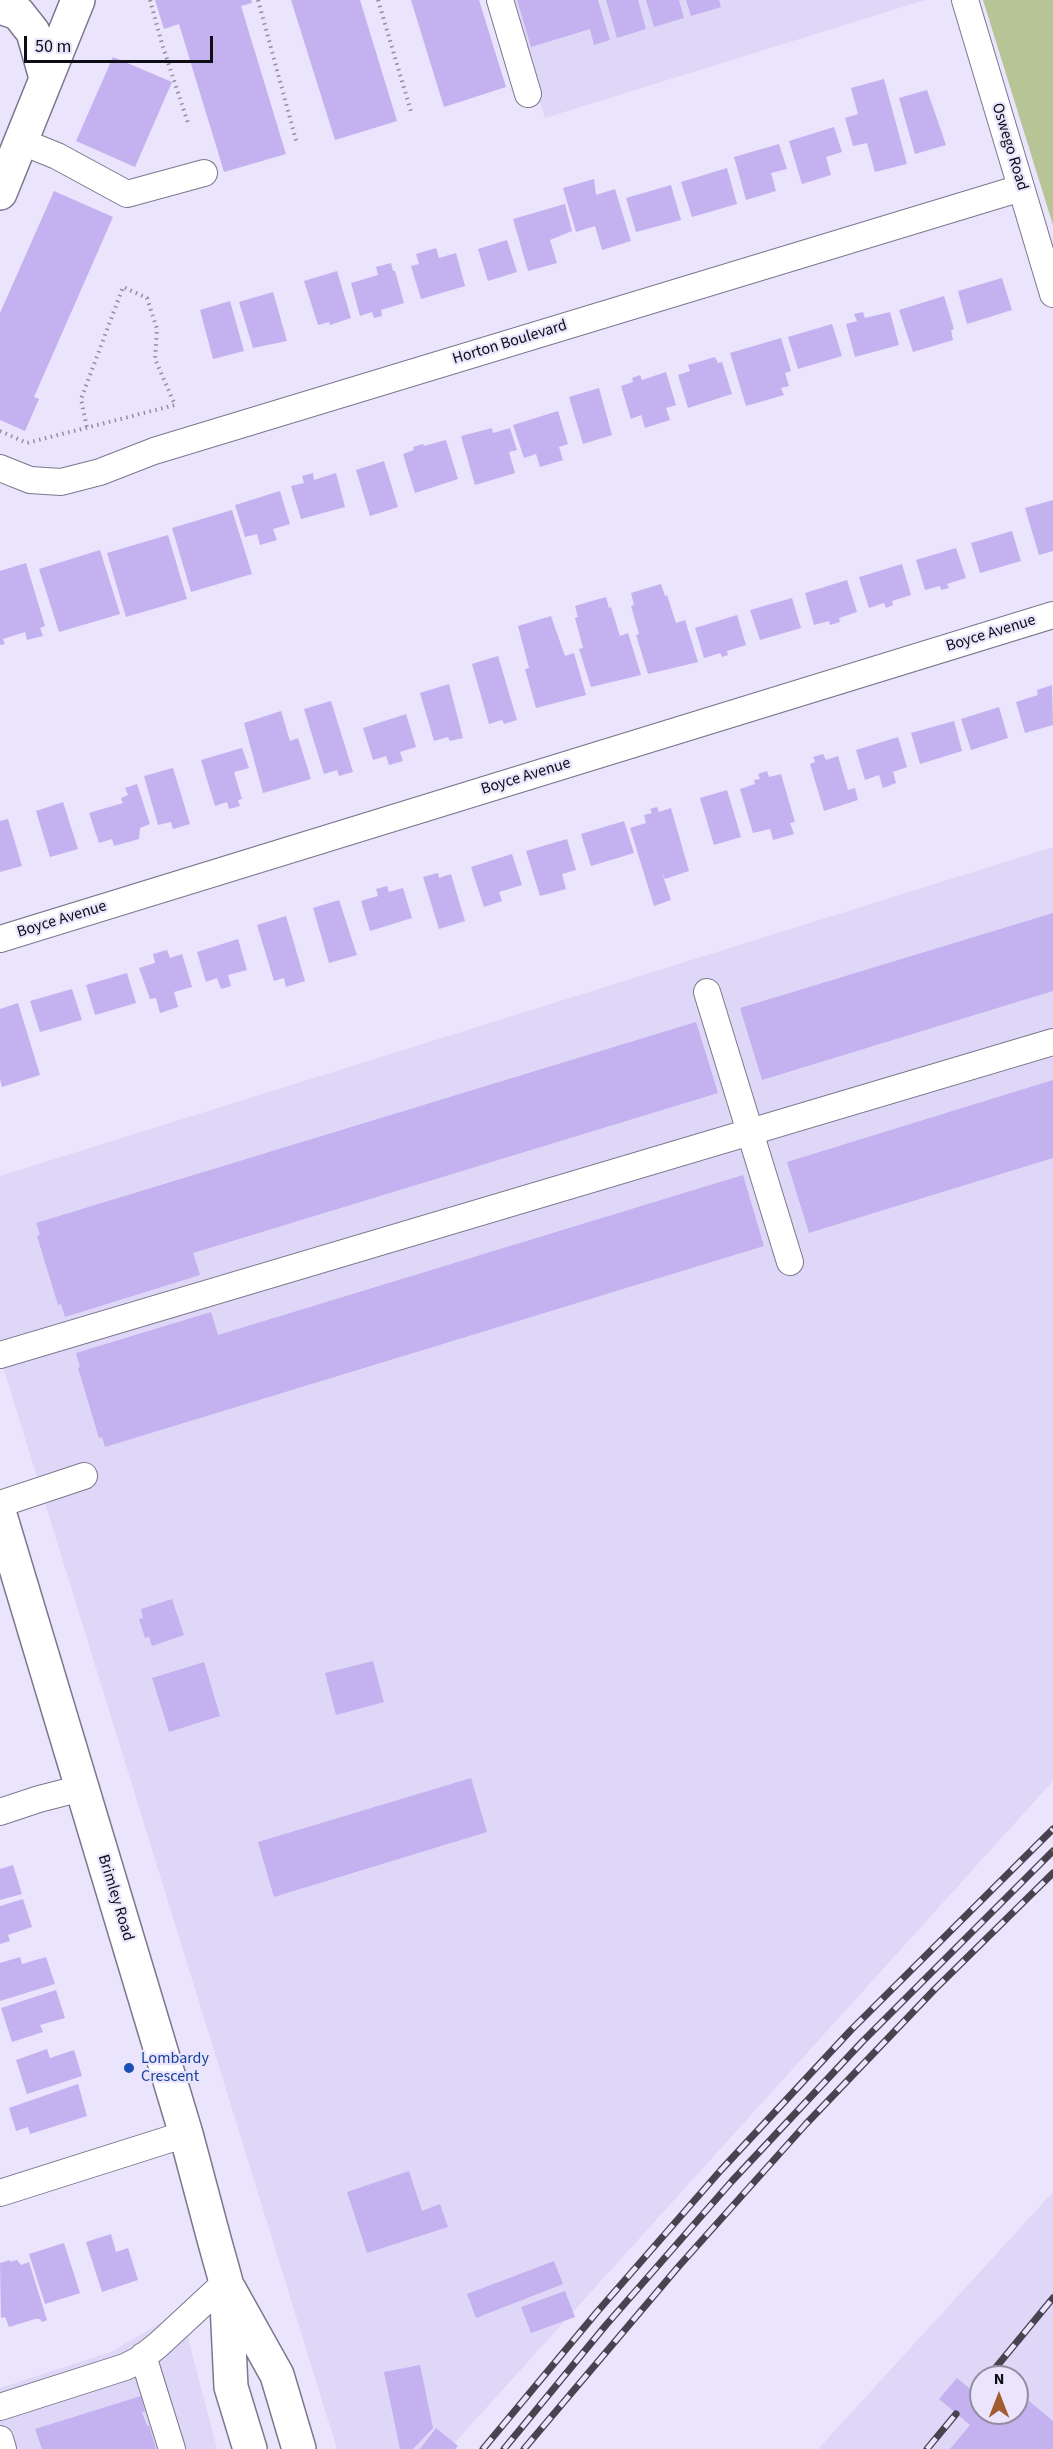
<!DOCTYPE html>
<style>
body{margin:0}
#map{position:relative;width:1053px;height:2449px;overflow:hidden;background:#eae4fd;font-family:"Source Sans 3",sans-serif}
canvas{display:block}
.north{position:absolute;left:969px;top:2365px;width:60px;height:60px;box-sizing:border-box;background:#eae4fd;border:2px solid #928ea0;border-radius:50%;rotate:0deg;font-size:16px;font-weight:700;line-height:24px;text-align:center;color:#0e0c14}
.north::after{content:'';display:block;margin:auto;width:21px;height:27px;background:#a15c2f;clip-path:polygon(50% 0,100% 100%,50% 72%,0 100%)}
.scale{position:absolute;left:24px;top:36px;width:189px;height:27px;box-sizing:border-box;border:3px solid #0e0c14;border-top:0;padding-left:8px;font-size:18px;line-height:21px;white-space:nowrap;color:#0e0c14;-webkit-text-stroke:4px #eae4fd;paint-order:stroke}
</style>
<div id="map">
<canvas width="1053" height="2449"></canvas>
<div class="north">N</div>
<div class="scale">50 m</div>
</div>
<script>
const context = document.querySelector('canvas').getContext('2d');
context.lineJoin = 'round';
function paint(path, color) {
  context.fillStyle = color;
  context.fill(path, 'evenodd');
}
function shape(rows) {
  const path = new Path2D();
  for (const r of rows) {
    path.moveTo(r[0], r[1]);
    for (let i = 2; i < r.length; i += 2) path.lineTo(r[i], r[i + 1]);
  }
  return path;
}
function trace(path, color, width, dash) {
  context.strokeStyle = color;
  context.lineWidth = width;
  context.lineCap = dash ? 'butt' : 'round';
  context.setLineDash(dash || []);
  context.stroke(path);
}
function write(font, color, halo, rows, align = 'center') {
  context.font = font + ' "Source Sans 3",sans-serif';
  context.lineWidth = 4.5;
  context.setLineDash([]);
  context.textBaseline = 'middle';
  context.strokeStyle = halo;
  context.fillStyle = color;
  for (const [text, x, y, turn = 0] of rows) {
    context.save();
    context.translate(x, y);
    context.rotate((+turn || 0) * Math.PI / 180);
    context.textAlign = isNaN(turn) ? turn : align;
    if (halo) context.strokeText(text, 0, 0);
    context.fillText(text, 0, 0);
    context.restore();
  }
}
paint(shape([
 [508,0,925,0,545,118],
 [1053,847,1053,1781,449,2449,337,2449,0,1357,0,1176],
 [1053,2192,1053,2449,818,2449],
 [981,2377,1017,2377,1017,2413,981,2413],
 [181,2311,217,2449,0,2449,0,2388,111,2352]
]), '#dfd7f7');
paint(shape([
 [983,0,1053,0,1053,225]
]), '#b6c496');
paint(shape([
 [155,0,251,0,252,3,241,6,286,154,224,172,179,24,164,29],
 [291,0,360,0,397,121,335,140],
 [411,0,479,0,506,87,444,107],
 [517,0,598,0,610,40,594,45,590,29,531,47],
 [606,0,638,0,646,29,617,38],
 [646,0,679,0,684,18,654,27],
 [686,0,719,0,721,7,691,16],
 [113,57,172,82,135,167,76,141],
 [884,79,907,164,875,172,867,143,853,146,845,118,858,114,851,88],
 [927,90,946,145,915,154,899,98],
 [834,127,842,152,826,157,831,175,802,184,789,141],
 [779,144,787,169,771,173,776,191,746,200,734,157],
 [727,168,737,204,692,217,681,182],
 [594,179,596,195,615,189,631,241,602,250,595,226,576,232,563,188],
 [671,185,681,220,636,232,626,198],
 [54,191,113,217,34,397,39,399,25,431,0,420,0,313],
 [565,204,572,231,550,240,557,263,528,271,513,219],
 [507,240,517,272,488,281,478,249],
 [436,248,439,258,456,253,465,286,421,299,411,266,419,264,416,254],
 [391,263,393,271,395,271,404,303,381,310,382,316,374,318,372,312,360,316,351,283,378,275,376,267],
 [337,271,351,318,330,325,329,322,318,325,304,281],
 [1002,278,1012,310,967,324,958,291],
 [273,292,287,341,253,348,239,302],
 [944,296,954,329,951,330,953,340,913,352,899,310],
 [230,301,244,351,213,359,200,310],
 [863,312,865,318,890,312,899,345,855,357,846,324,857,321,854,314],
 [832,324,842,356,798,369,788,337],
 [781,338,791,371,785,373,789,386,781,388,784,395,746,406,730,353],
 [715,357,718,363,722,362,732,394,688,408,678,375,690,371,688,365],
 [666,372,676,405,666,408,670,420,645,428,641,415,631,419,621,386,633,382,632,378,640,375,642,380],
 [599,388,612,435,583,444,569,397],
 [558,411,568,444,559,447,563,460,540,467,536,454,524,458,513,425],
 [492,428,493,433,510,428,517,450,509,452,515,473,475,485,461,436],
 [446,440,458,479,415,493,403,454,414,450,413,447,423,444,424,446],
 [384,461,398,507,370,516,356,470],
 [313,473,314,480,336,473,345,507,301,519,291,486,304,483,302,476],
 [280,491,290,524,273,529,277,540,260,545,257,534,245,537,235,505],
 [1053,500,1053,551,1039,555,1025,508],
 [232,510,252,574,191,592,172,528],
 [1012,531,1021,561,980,573,971,543],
 [168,535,187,599,126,617,107,553],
 [956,548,966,578,947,584,949,588,941,590,940,586,925,590,916,560],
 [100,550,120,614,59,632,39,569],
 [26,563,45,626,40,628,43,636,27,640,25,632,3,639,5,644,0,645,0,571],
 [902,564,911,595,892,601,893,605,886,608,884,603,869,608,859,577],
 [847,580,857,612,839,618,840,622,830,625,829,621,814,625,805,593],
 [661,584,665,596,667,595,676,623,685,620,698,662,648,674,636,635,639,634,631,606,634,605,631,593],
 [606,597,609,608,611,607,620,636,628,633,641,675,591,687,579,649,583,648,575,618,578,617,575,606],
 [792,598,801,628,760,640,750,610],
 [737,615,746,645,727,651,728,655,722,657,720,653,704,658,695,628],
 [551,616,565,656,574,653,586,695,536,708,525,669,529,668,518,626],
 [498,656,517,720,504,724,502,720,489,724,472,664],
 [449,684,463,738,450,741,448,737,434,741,420,693],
 [1052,685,1053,725,1025,733,1016,702,1038,695,1037,690],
 [331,701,353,772,339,776,337,770,324,774,304,709],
 [999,707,1008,738,971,750,961,719],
 [281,711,290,741,298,738,311,779,263,793,244,723],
 [406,714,416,747,400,752,403,761,389,765,386,756,373,760,363,728],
 [954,721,962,751,920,764,911,733],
 [898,737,907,767,893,772,896,783,883,788,879,775,865,780,856,750],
 [242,748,249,768,234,772,242,799,238,800,240,806,229,809,227,802,215,806,201,760],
 [823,754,826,760,838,756,848,790,855,788,858,800,824,811,810,764,815,762,813,757],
 [173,768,190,824,173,829,171,822,158,825,144,776],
 [767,771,769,777,781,774,795,822,790,823,794,834,773,840,770,829,753,833,740,789,755,784,754,780,760,779,758,774],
 [137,784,150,824,140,828,139,839,114,846,112,839,99,843,89,813,123,803,121,798,128,795,125,788],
 [727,790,741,837,714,845,700,798],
 [63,802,78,849,50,857,36,811],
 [657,807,659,812,671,808,689,871,665,879,662,873,671,900,654,906,630,828,646,823,644,815,652,813,650,809],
 [8,819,22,866,0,872,0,821],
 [624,821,634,853,591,866,581,834],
 [567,839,576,870,562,874,566,889,540,896,526,851],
 [512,854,522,885,499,892,502,901,484,907,471,867],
 [438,873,439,878,451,874,465,921,439,929,423,877],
 [387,886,389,892,403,888,412,918,370,931,361,901,378,896,376,889],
 [339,900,357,955,329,963,313,908],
 [1053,913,1053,991,762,1080,740,1008],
 [286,916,305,981,286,987,284,978,274,981,257,925],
 [238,939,247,970,228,975,231,986,221,989,217,978,206,982,197,952],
 [167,950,170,958,182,954,192,987,174,992,178,1007,160,1013,156,998,150,999,139,968,155,963,153,954],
 [127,973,136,1003,95,1015,86,985],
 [72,989,82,1020,40,1032,30,1001],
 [18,1003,40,1075,2,1087,0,1079,0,1009],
 [696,1022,718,1093,193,1253,200,1275,65,1317,61,1304,58,1305,37,1236,40,1235,36,1223],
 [1053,1080,1053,1158,809,1233,787,1162],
 [743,1175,764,1246,105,1447,102,1437,99,1438,78,1368,80,1367,76,1353,211,1312,218,1335],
 [172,1599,184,1635,152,1646,149,1637,145,1638,139,1619,143,1618,141,1609],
 [373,1661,384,1702,336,1715,325,1673],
 [204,1662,220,1716,169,1732,152,1678],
 [471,1778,487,1832,274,1897,258,1842],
 [13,1865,22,1894,0,1900,0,1869],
 [23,1899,32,1927,8,1935,10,1941,0,1944,0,1906],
 [20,1957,22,1964,46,1957,55,1984,0,2001,0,1963],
 [56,1990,65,2018,40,2025,43,2032,12,2042,1,2008],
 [47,2049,50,2058,74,2050,82,2076,27,2094,16,2060],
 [78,2084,87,2116,30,2134,28,2127,16,2131,9,2108],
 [409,2171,422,2211,440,2204,448,2227,367,2253,347,2192],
 [111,2234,116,2252,128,2248,138,2280,102,2292,86,2242],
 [64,2243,80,2293,45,2304,29,2254],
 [10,2260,10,2262,17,2260,21,2265,29,2262,47,2320,42,2322,40,2319,35,2319,9,2327,5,2317,1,2318,0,2263],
 [554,2261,563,2284,476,2318,467,2294],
 [565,2291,575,2317,531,2333,521,2307],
 [420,2365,433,2428,413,2449,400,2449,384,2372],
 [957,2378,981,2398,981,2413,1017,2413,1017,2391,1053,2421,1053,2449,950,2449,970,2425,939,2399],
 [141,2396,145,2412,142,2412,147,2426,149,2425,156,2449,42,2449,35,2429],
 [436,2428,458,2446,455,2449,420,2449]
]), '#c4b1f0');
const minor = shape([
 [500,0,528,94],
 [965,0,1053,294],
 [20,141,57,156,127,194,204,173],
 [0,468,30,480,61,482,100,472,154,451,1021,188],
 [0,939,1053,615],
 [707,992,790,1262],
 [0,1355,1053,1042],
 [0,1504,84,1476],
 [0,1812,39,1799,82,1788],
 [0,2193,186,2134],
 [143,2356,172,2449],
 [0,2407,125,2367,139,2360,158,2345,226,2282],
 [0,2439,3,2449]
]);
const major = shape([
 [0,7,18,13,33,32,46,78],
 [0,193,78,0],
 [0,1515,186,2134,214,2239,226,2282,231,2387,250,2449],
 [229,2289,277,2375,299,2449]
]);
trace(minor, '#7c778d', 28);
trace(major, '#7c778d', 36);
trace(shape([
 [150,0,162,44,188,123],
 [258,0,297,144],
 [378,0,412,115],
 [0,431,27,443,175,405,155,359,157,329,147,298,123,287,81,399,87,428]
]), '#938fa1', 4, [1.5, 4.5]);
trace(minor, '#fff', 26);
trace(major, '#fff', 33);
const rail = shape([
 [988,2377,1053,2298],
 [975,2393,981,2385],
 [483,2449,597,2312,721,2170,851,2030,1053,1829],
 [504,2449,606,2325,732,2181,862,2042,1053,1851],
 [524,2449,679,2266,806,2124,935,1989,1053,1873],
 [927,2449,956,2414]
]);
trace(rail, '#474450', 7);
trace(rail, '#eae4fd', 4.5, [14]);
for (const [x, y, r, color] of [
 [129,2068,6,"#1a4fb4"]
]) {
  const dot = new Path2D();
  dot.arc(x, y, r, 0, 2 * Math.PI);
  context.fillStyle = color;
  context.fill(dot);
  trace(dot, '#eae4fd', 2);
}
write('16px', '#0e0c14', '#eae4fd', [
 ["Oswego Road",1009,147,73],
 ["Horton Boulevard",510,343,-17],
 ["Boyce Avenue",991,634,-17],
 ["Boyce Avenue",526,777,-17],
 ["Boyce Avenue",62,920,-17],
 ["Brimley Road",115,1898,73]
]);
write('16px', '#164399', '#eae4fd', [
 ["Lombardy",141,2059],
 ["Crescent",141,2077]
], 'left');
</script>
